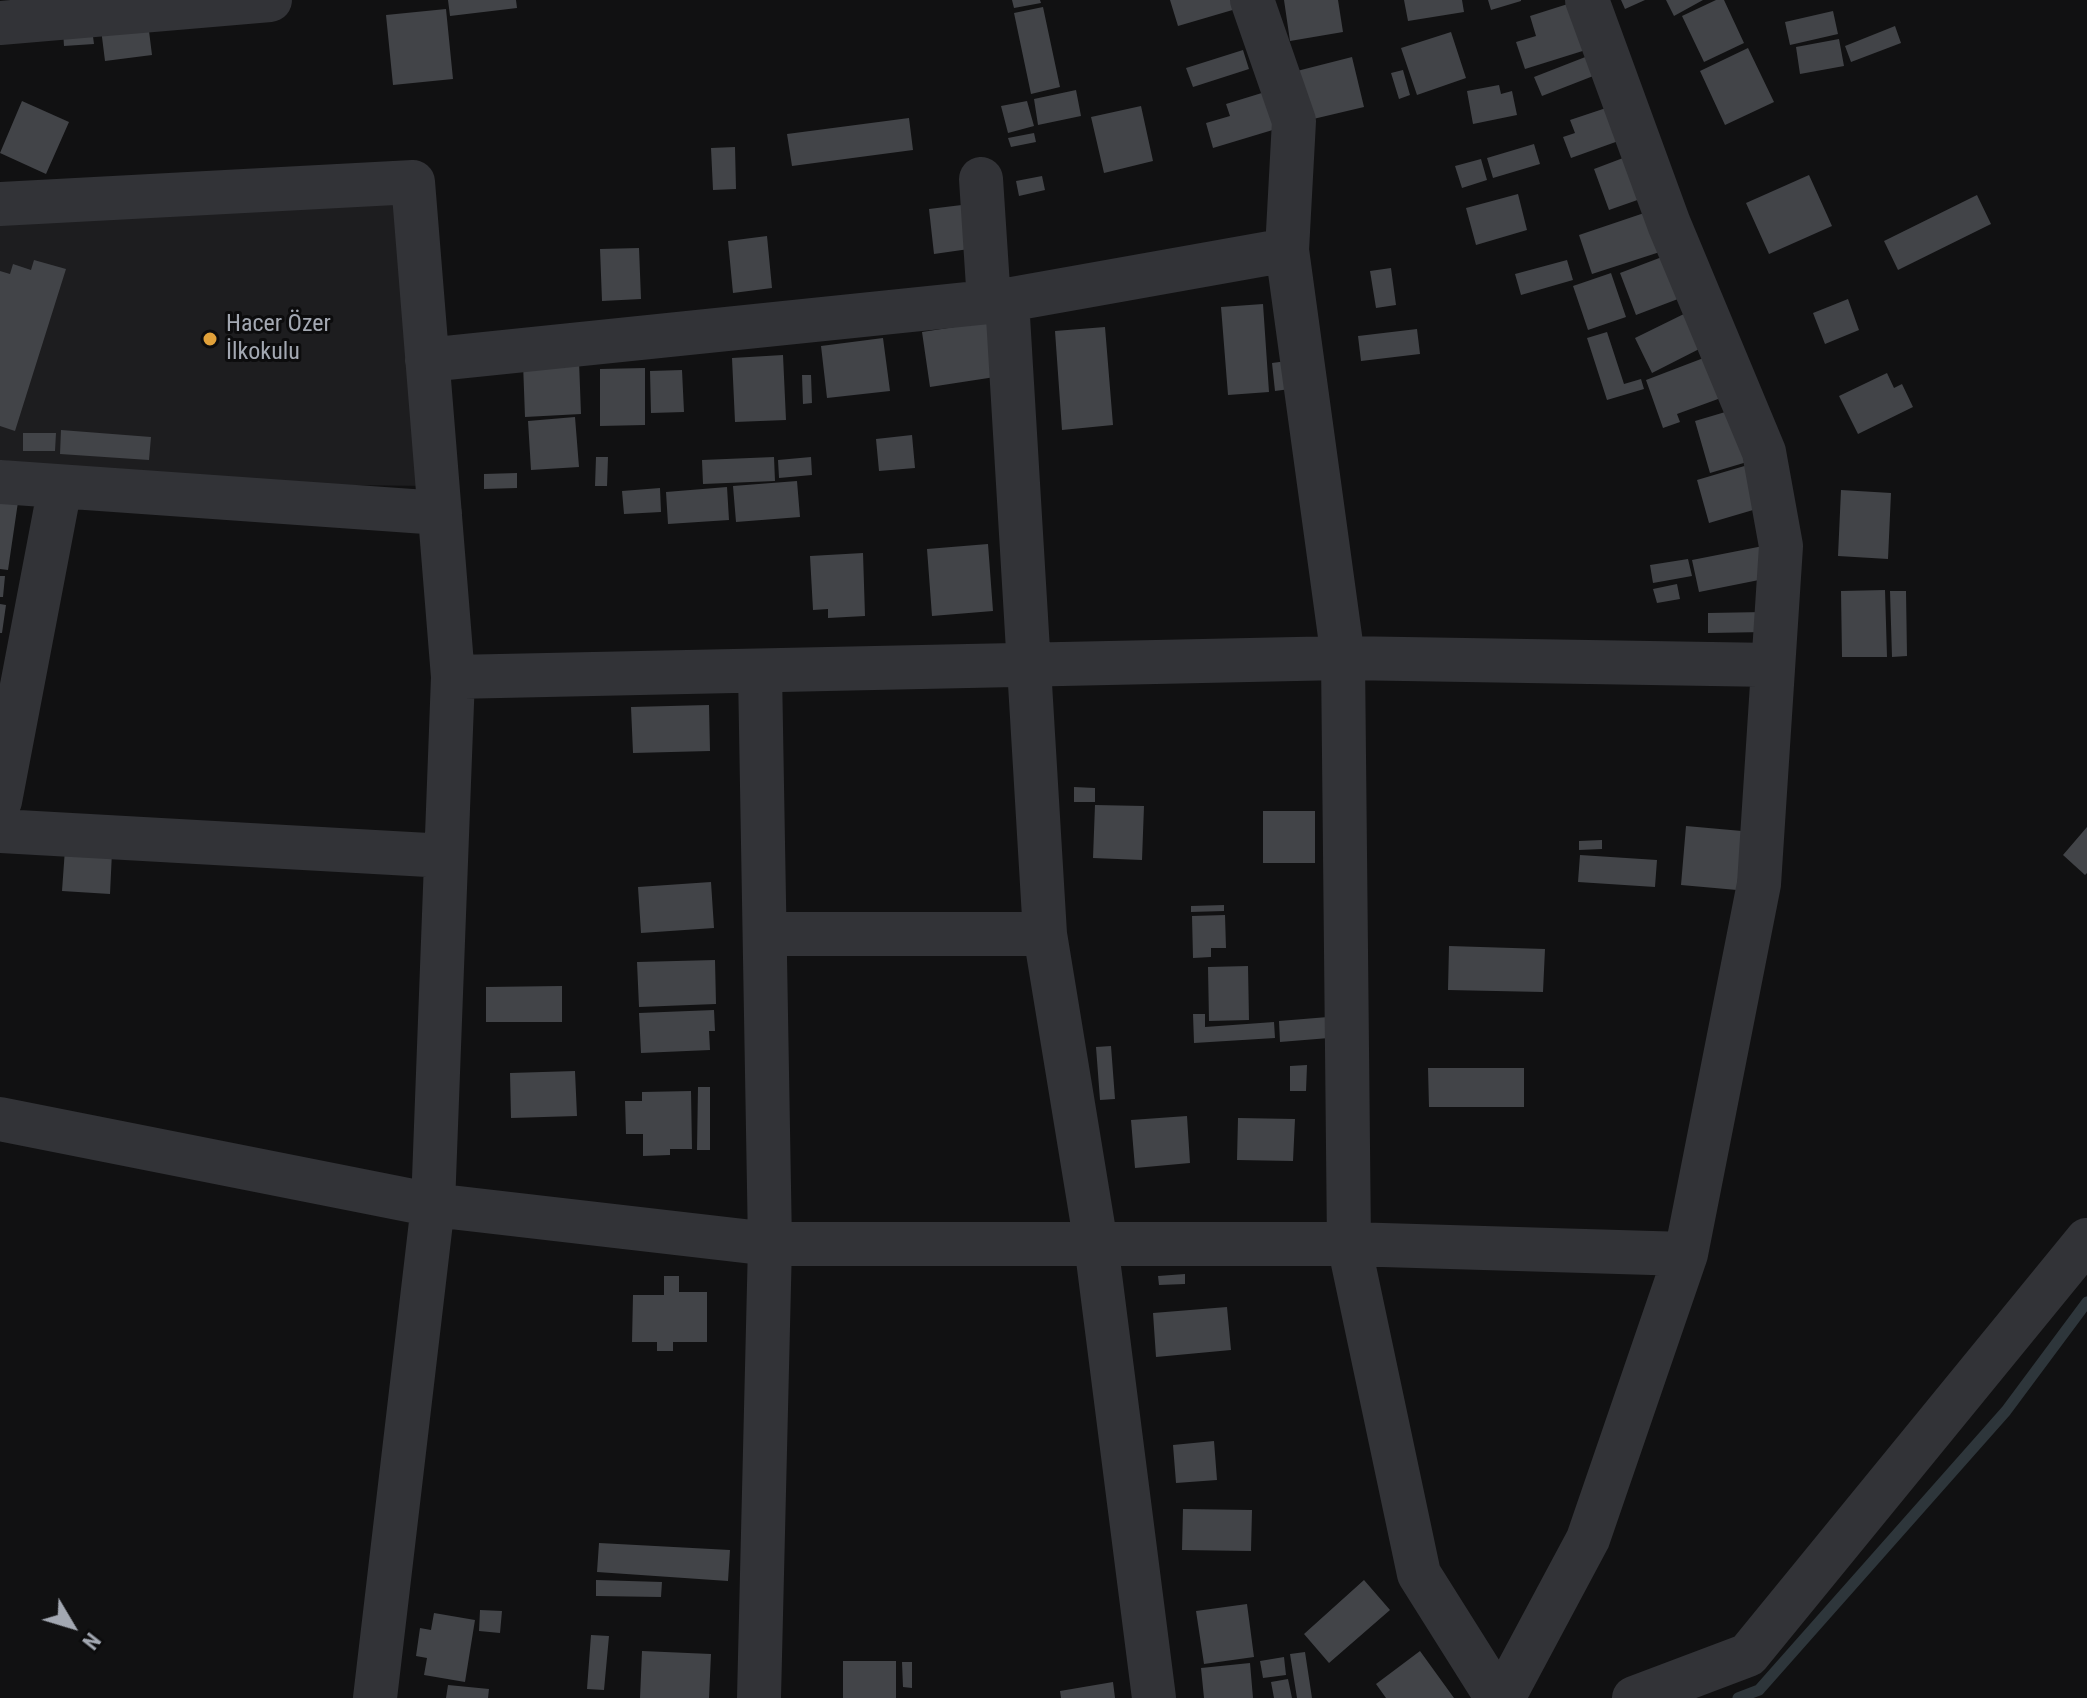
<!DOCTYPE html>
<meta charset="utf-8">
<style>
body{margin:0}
#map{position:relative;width:2087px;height:1698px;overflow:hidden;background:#111112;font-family:"Roboto Condensed",sans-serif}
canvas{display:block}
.north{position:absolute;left:32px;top:1586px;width:80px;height:80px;-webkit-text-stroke:6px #0c0c0d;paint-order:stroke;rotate:128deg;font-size:22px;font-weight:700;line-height:32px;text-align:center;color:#a3a8b2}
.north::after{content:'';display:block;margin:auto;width:28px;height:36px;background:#a3a8b2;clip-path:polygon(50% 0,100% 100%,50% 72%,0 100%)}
</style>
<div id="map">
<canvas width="2087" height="1698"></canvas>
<div class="north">N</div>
</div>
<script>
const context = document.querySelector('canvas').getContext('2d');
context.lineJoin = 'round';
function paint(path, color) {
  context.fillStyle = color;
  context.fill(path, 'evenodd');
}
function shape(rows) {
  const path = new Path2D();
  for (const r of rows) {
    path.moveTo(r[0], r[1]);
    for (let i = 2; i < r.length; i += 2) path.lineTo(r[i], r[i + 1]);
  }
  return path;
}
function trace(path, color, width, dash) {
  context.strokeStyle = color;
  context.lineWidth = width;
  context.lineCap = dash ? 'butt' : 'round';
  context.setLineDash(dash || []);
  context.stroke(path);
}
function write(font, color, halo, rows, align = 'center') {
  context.font = font + ' "Roboto Condensed",sans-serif';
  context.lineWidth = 6;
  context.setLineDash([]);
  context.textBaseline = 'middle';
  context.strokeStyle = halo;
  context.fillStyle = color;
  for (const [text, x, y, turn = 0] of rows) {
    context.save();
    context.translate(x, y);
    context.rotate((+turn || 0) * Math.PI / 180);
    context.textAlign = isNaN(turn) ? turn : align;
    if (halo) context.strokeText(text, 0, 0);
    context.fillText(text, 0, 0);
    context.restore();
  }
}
paint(shape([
 [412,195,429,486,174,483,0,460,0,218]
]), '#1d1d1f');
trace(shape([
 [1738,1698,1759,1690,2006,1411,2087,1302]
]), '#2e363b', 11);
paint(shape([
 [448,0,516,0,517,8,450,16],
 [1012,0,1040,0,1041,3,1014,8],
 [1170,0,1233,0,1236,9,1178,26],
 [1284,0,1338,0,1343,32,1290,41],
 [1404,0,1462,0,1464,12,1408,21],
 [1488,0,1521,0,1521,1,1491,10],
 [1621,0,1645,0,1625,9],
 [1666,0,1703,0,1674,16],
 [1716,0,1724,0,1744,43,1704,62,1682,16],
 [1574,2,1589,49,1525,69,1516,42,1536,36,1530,16],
 [1043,7,1060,87,1031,94,1014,13],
 [446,9,453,79,393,85,386,15],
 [1833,11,1838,34,1790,45,1785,22],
 [148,23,152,55,105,61,101,29],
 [1895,26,1901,43,1851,62,1845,46],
 [92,29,94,44,64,46,63,31],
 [1451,32,1466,78,1417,95,1401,48],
 [1839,39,1844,66,1800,74,1796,47],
 [1748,48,1774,102,1725,125,1700,71],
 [1243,50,1249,69,1193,87,1186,68],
 [1593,54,1601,73,1542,96,1534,77],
 [1352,57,1364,107,1309,120,1297,71],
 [1403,70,1410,95,1399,99,1391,73],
 [1499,85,1501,94,1512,91,1517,115,1473,124,1467,91],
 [1076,90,1081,116,1038,125,1034,99],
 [1265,92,1276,129,1213,148,1206,123,1230,116,1226,104],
 [22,101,69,122,46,174,0,153],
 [1027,101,1034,126,1008,133,1001,106],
 [1141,106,1153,161,1104,173,1091,117],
 [1612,106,1624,139,1571,158,1563,137,1575,133,1570,120],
 [909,118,913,150,792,166,787,134],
 [1034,133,1036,142,1011,147,1008,138],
 [1534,144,1540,164,1493,178,1487,158],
 [735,147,736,189,713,190,711,148],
 [1631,155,1646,197,1609,210,1594,169],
 [1481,159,1487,180,1462,188,1455,166],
 [1809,175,1832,226,1769,254,1746,203],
 [1042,176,1045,190,1019,196,1016,181],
 [1518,194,1527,230,1476,245,1466,208],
 [1977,195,1991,224,1898,270,1884,241],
 [970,204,976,248,934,254,929,209],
 [1653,210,1666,250,1592,274,1579,235],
 [767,236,772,288,733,293,728,241],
 [639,248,641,299,602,301,600,249],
 [1675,252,1691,294,1636,315,1620,273],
 [34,260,66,269,15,431,0,426,0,271,10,274,13,264,31,270],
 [1567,260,1573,280,1521,295,1515,274],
 [1391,268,1396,305,1376,308,1370,271],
 [1611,273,1626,317,1588,330,1573,286],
 [1848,299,1859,330,1825,344,1813,313],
 [1263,304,1269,392,1228,395,1221,307],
 [1694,309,1711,343,1652,373,1635,338],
 [987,322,995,377,930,387,922,332],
 [1105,327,1113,425,1062,430,1055,331],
 [1417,329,1420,354,1361,361,1358,336],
 [1607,332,1624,384,1641,379,1644,389,1607,400,1587,338],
 [883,338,890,391,827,398,821,346],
 [1714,354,1729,395,1677,414,1680,422,1663,428,1646,380],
 [783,355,786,420,735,422,732,358],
 [579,361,581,414,525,417,523,363],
 [1287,361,1290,389,1275,391,1272,363],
 [645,368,645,425,600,426,600,369],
 [682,370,684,412,651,413,650,371],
 [1887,373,1894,388,1902,384,1913,407,1858,434,1839,396],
 [802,375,811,375,812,403,803,404],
 [1732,410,1747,462,1710,473,1695,421],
 [575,417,579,467,531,470,528,421],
 [61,430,151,437,149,460,60,454],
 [23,433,56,433,55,451,23,451],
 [912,435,915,468,879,471,876,439],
 [596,457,608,457,607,486,595,486],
 [774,457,775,481,703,484,702,460],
 [811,457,812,475,779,478,778,460],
 [1758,462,1770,505,1709,523,1697,480],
 [517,473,517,488,484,489,484,474],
 [797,481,800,517,736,522,733,486],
 [727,487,729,520,668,524,666,492],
 [660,488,661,512,624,514,622,491],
 [1841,490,1891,493,1888,559,1838,556],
 [0,500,18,502,8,570,0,569],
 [988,544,993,611,932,616,927,549],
 [1763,546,1769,578,1699,592,1692,560],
 [863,553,865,616,828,618,828,609,813,610,810,556],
 [1688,559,1692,576,1653,583,1650,565],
 [0,576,5,576,3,597,0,597],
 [1677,584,1680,599,1657,603,1653,589],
 [1885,590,1887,657,1842,657,1841,591],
 [1890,591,1906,591,1907,656,1892,657],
 [0,604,6,605,2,633,0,633],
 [1764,612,1765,632,1708,633,1708,613],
 [709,705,710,751,633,753,631,707],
 [1074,787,1095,788,1095,802,1074,802],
 [1095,805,1144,806,1142,860,1093,858],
 [1263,811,1315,811,1315,863,1263,863],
 [1686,826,1742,831,1737,890,1681,885],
 [2087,827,2087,873,2085,875,2063,855],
 [1602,840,1602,849,1579,850,1579,841],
 [65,849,112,852,110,894,62,891],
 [1580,855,1657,860,1655,887,1578,882],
 [711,882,714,928,641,933,638,887],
 [1224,905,1224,911,1191,912,1191,906],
 [1225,915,1226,948,1211,948,1211,957,1193,958,1192,916],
 [1449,946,1545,949,1543,992,1448,990],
 [715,960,716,1004,639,1007,637,962],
 [1248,966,1249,1020,1209,1021,1208,967],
 [562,986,562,1022,486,1022,486,987],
 [714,1010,715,1031,709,1031,710,1050,641,1053,639,1013],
 [1193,1014,1205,1014,1205,1027,1274,1022,1275,1038,1194,1043],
 [1328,1017,1329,1038,1280,1042,1279,1021],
 [1111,1046,1115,1099,1100,1100,1096,1047],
 [1307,1065,1306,1091,1290,1091,1290,1066],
 [1428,1068,1524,1068,1524,1107,1429,1107],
 [575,1071,577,1116,511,1118,510,1073],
 [698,1087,710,1087,710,1150,697,1150],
 [691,1091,692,1149,670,1149,670,1155,643,1156,643,1134,626,1134,625,1101,642,1101,642,1092],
 [1187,1116,1190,1163,1135,1168,1131,1120],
 [1238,1118,1295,1119,1293,1161,1237,1160],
 [1185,1274,1185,1284,1159,1285,1158,1276],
 [664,1276,679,1276,679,1292,707,1292,707,1342,673,1342,673,1351,657,1351,657,1342,632,1342,633,1295,664,1295],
 [1227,1307,1231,1350,1156,1357,1153,1313],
 [1214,1441,1217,1480,1176,1483,1173,1445],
 [1183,1509,1252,1510,1251,1551,1182,1550],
 [599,1543,730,1550,728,1581,597,1572],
 [596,1580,662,1582,661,1597,596,1596],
 [1364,1580,1390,1610,1329,1663,1304,1634],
 [1247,1604,1254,1657,1204,1664,1196,1611],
 [480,1610,502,1611,500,1633,479,1631],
 [434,1613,475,1620,465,1682,424,1675,427,1658,416,1656,420,1628,431,1630],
 [591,1635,609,1636,604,1690,587,1689],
 [642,1651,711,1654,709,1698,640,1698],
 [1420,1651,1454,1698,1386,1698,1376,1684],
 [1305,1652,1312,1698,1297,1698,1290,1654],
 [1284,1657,1286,1675,1263,1678,1260,1661],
 [843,1661,896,1661,896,1698,843,1698],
 [902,1662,912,1662,912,1688,903,1687],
 [1250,1663,1253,1698,1204,1698,1201,1668],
 [1288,1679,1292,1698,1274,1698,1271,1682],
 [1113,1682,1115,1698,1061,1698,1060,1691],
 [448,1685,489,1689,488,1698,446,1698]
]), '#424448');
trace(shape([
 [1252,0,1294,121,1287,250,1343,658,1349,1244,1419,1574,1497,1698],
 [0,23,270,0],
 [981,179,989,302],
 [0,204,413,182,453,677,433,1205,375,1698],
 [1007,300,1045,934,1096,1244,1154,1698],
 [427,360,1007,300,1287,250],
 [0,482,440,513],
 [453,677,1343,658,1773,665],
 [0,801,60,487],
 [0,831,446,856],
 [765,934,1045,934],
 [0,1119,433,1205,770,1244,1349,1244,1686,1254],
 [759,1698,770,1244,760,671],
 [1503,1698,1588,1539,1686,1254,1759,884,1781,546,1764,452,1669,224,1587,0],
 [1634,1698,1748,1655,2087,1240]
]), '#323337', 44);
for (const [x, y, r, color] of [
 [210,339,8,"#e1a13a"]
]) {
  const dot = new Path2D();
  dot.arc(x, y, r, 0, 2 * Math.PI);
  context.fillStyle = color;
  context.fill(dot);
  trace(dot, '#0c0c0d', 3);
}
write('24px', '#a3a8b2', '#0c0c0d', [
 ["Hacer Özer",226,325],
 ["İlkokulu",226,353]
], 'left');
</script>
